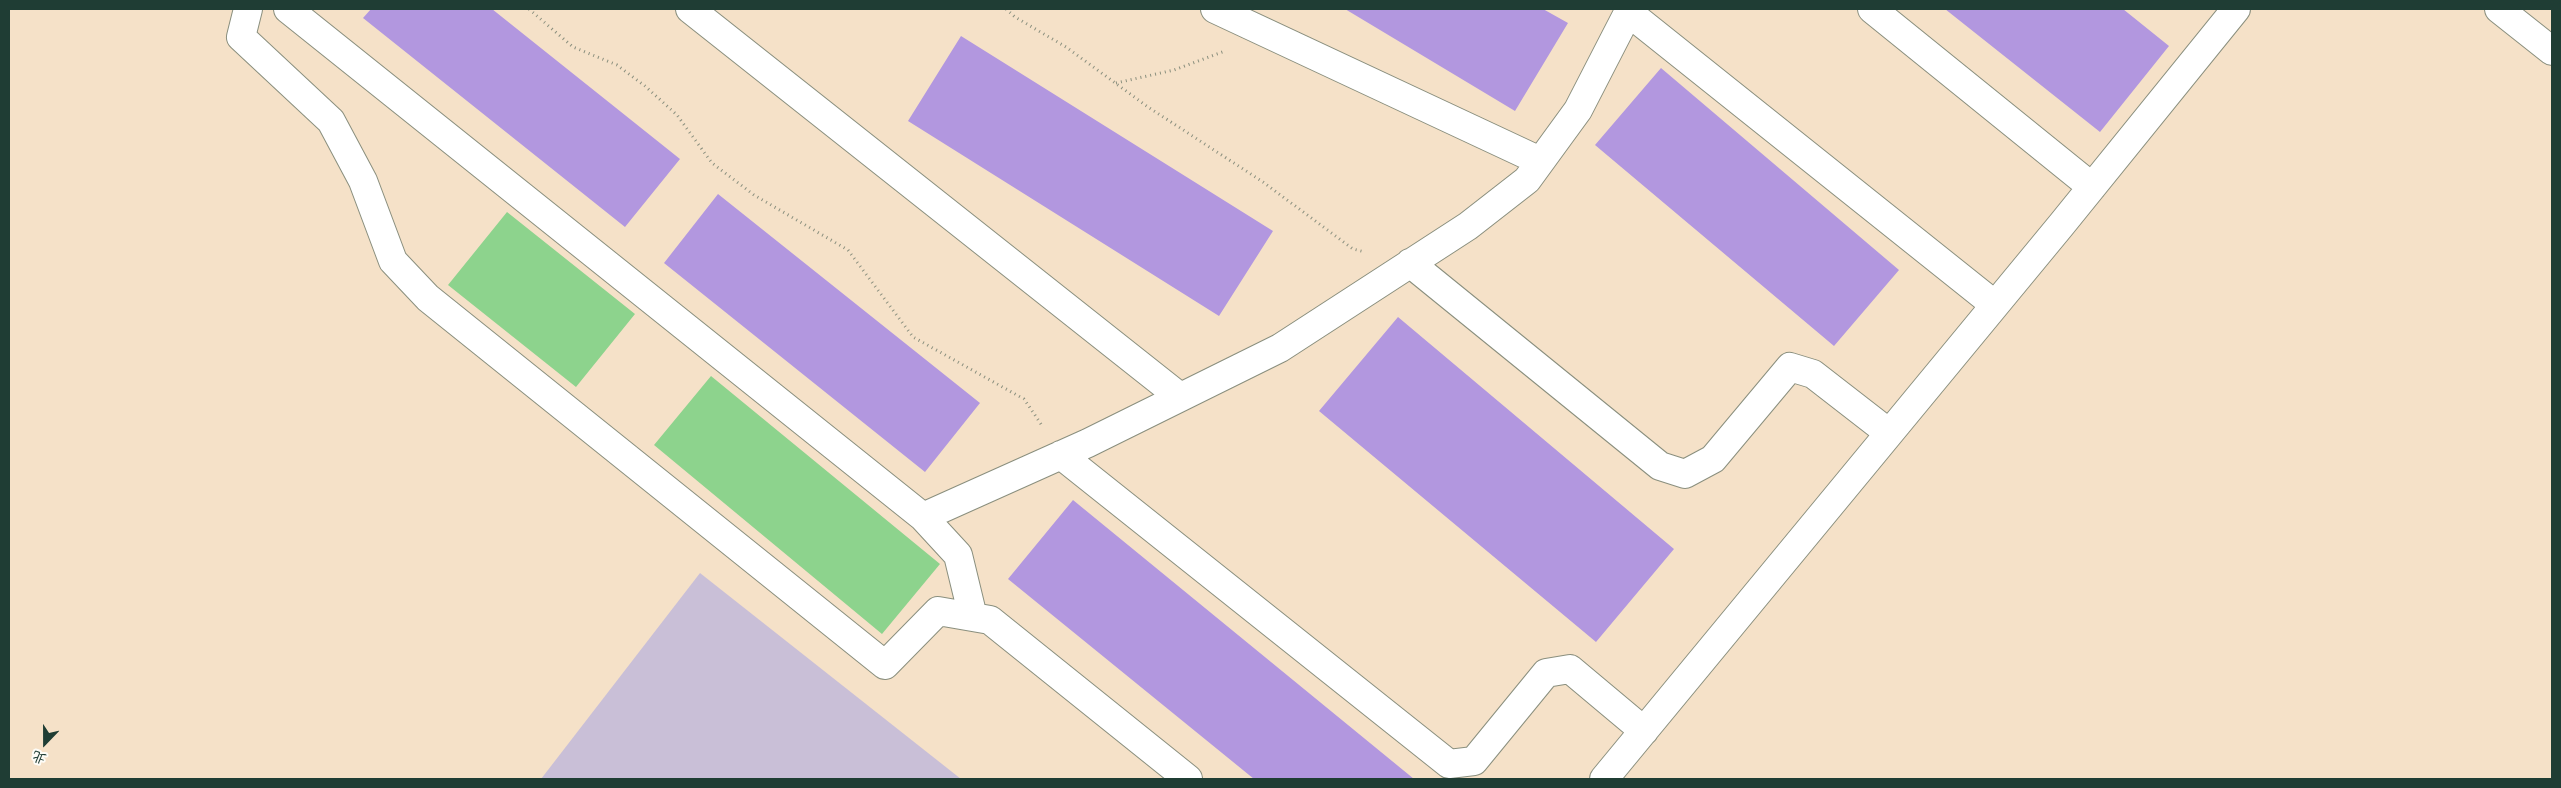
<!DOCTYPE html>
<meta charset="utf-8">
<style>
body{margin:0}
#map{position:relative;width:2561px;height:788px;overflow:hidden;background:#f5e1c8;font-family:Caveat,"LXGW WenKai TC",sans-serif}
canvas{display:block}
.frame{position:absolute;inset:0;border:10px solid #1f3d34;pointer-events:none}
.north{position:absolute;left:20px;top:718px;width:50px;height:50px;-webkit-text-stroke:4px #fdfcf7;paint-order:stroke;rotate:202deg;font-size:14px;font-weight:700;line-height:20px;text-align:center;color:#1f3d34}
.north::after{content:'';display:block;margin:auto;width:18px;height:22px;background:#1f3d34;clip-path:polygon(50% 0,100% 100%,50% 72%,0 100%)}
</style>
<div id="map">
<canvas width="2561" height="788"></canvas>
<div class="frame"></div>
<div class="north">北</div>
</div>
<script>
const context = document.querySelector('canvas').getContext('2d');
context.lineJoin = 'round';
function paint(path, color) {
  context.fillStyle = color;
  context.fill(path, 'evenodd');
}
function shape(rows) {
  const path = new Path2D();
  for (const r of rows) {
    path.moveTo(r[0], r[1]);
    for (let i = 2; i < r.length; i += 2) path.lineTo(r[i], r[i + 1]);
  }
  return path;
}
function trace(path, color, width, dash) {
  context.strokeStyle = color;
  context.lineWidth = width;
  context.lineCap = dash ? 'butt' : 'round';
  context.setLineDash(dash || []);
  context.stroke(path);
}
paint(shape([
 [700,573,961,779,541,779]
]), '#c9bfd7');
paint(shape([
 [507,212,635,314,576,387,448,285],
 [711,376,940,564,882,634,654,445]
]), '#8dd38d');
paint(shape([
 [371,9,492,9,680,159,625,227,363,18],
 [1345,9,1543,9,1568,23,1515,111],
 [1945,9,2123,9,2169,46,2100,132],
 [961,36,1273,231,1219,316,908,121],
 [1661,68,1899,270,1834,346,1595,145],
 [718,194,980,403,925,472,664,263],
 [1398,317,1674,549,1596,642,1319,411],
 [1073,500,1414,779,1254,779,1008,579]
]), '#b297df');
const street = shape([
 [248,9,241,37,331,121,363,181,393,261,428,298,885,665,938,611,990,620,1188,779],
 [288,9,923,517,958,555,973,617],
 [690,9,1180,397],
 [1215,9,1540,161],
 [1872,9,2092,187],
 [1628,12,1995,305],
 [1410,263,1660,466,1685,474,1713,459,1790,367,1813,374,1889,433],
 [1061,455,1449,764,1474,761,1546,673,1570,669,1644,731],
 [923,517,1088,443,1280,348,1468,226,1527,180,1578,110,1630,9],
 [1604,779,2062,224,2236,9]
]);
const primary = shape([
 [2499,9,2552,51]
]);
trace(street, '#8a8f7e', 30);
trace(primary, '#8a8f7e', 30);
trace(shape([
 [529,9,573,47,617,65,645,86,677,115,712,163,754,195,848,250,913,337,1024,399,1043,427],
 [1006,9,1015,17,1066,47,1148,107,1263,182,1353,249,1365,252],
 [1116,83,1174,70,1225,51]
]), '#8a8f7e', 3, [1, 4]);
trace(street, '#fff', 28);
trace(primary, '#fff', 28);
</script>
